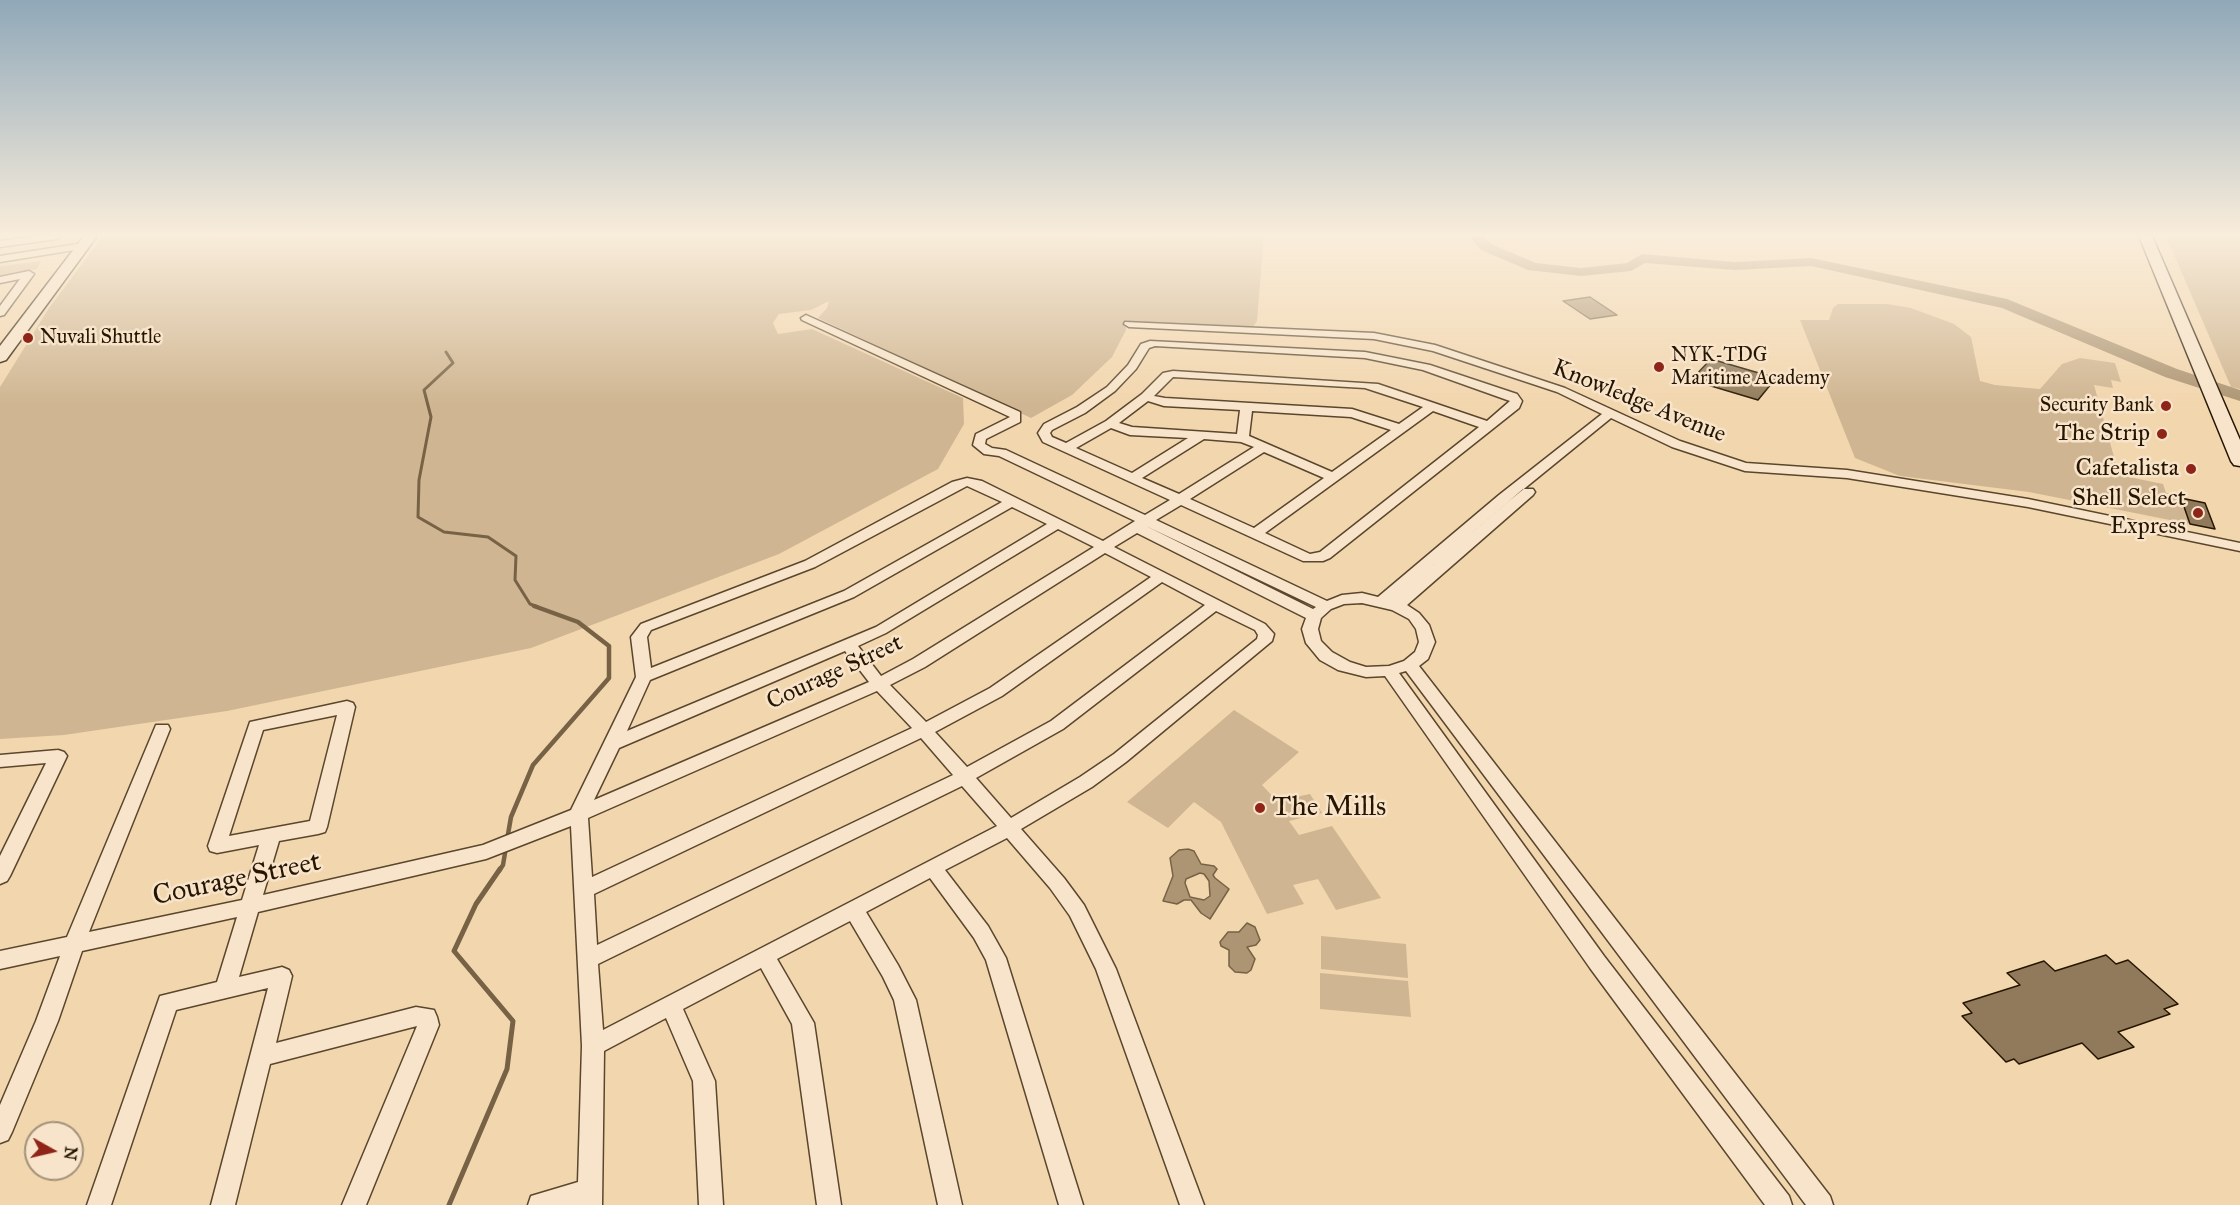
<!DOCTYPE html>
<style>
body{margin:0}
#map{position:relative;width:2240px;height:1205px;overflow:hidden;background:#f2d6ae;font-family:"IM FELL Great Primer",serif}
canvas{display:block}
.north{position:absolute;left:24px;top:1121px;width:60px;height:60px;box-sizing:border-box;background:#f7e4ca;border:2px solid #a3927a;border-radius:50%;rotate:98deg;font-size:16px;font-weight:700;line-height:24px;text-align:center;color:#261601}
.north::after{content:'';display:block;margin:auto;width:21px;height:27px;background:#8f2418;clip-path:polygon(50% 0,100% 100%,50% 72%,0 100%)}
</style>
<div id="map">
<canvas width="2240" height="1205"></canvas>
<div class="north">N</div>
</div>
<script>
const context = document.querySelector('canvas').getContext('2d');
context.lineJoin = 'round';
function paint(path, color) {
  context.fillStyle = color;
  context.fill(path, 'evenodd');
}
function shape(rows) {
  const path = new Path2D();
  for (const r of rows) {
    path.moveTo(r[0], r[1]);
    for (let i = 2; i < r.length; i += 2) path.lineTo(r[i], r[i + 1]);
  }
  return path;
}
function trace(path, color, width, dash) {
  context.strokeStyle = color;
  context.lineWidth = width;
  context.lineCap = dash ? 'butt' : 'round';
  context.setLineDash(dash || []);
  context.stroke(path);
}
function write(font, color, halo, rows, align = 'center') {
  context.font = font + ' "IM FELL Great Primer",serif';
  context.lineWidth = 5;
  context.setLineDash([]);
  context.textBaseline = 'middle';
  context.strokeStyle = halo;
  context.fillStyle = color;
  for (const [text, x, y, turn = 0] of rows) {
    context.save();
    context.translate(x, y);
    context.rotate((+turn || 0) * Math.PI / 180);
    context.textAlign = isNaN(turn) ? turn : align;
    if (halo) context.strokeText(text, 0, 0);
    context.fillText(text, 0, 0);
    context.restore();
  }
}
paint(shape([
 [103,236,1145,238,1264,236,1257,321,1253,327,1125,321,1126,330,1112,357,1072,395,1031,418,818,318,827,308,829,301,811,310,779,314,773,323,778,334,812,329,963,398,964,424,938,469,779,554,531,648,227,711,64,735,0,739,0,387,49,308],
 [2166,236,2240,236,2240,389,2231,387],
 [41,261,37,269,0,277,0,266],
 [1838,304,1887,304,1911,308,1954,324,1971,337,1980,381,1995,385,2040,389,2062,364,2080,358,2115,363,2121,382,2111,380,2113,388,2094,385,2119,475,2163,484,2166,493,2180,495,2190,524,2029,492,1900,476,1855,458,1800,320,1829,320,1833,308],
 [1234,710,1299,752,1262,785,1277,801,1310,794,1322,813,1289,821,1299,835,1332,826,1381,898,1336,910,1318,879,1293,885,1304,904,1267,914,1221,822,1194,802,1168,828,1127,802],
 [1321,936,1406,944,1408,978,1321,969],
 [1320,973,1408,981,1411,1017,1320,1009]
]), '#cfb591');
const water = shape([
 [1590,297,1617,315,1590,319,1563,301,1590,297],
 [1188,849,1194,851,1201,864,1214,866,1217,869,1213,875,1215,878,1229,889,1210,919,1201,913,1191,900,1184,900,1177,904,1163,901,1173,876,1170,858,1179,850,1188,849],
 [1200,873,1204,874,1209,881,1210,896,1204,900,1190,897,1185,883,1186,879,1200,873],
 [1247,923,1255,927,1260,940,1256,945,1247,947,1255,959,1251,970,1247,973,1235,972,1229,966,1229,950,1221,946,1220,942,1228,932,1239,932,1247,923]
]);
paint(water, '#ad9573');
trace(water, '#776245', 1.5);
trace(shape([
 [446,352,453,363,424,390,431,417,419,480,418,517,444,532,488,537,516,556,515,580,530,604,538,607]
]), '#776245', 3);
trace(shape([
 [507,840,511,817,533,765,609,678,609,646,578,622,534,606],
 [499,871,503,865,506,847]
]), '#776245', 4.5);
trace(shape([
 [449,1205,507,1069,513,1021,454,951,476,904,500,869]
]), '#776245', 5);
paint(shape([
 [1469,236,1484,236,1491,244,1536,263,1581,268,1627,263,1642,254,1735,262,1811,258,2007,299,2177,369,2240,390,2240,401,2165,377,2002,308,1811,266,1735,270,1645,263,1631,271,1581,276,1528,270,1481,250,1469,236]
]), '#ad9573');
const building = shape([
 [1711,359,1776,378,1758,400,1691,380,1711,359],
 [2181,498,2205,503,2215,529,2190,524,2181,498],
 [2106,955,2116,964,2128,960,2178,1004,2164,1009,2170,1014,2118,1032,2134,1047,2098,1059,2082,1043,2019,1064,2014,1059,2006,1062,1962,1016,1972,1013,1963,1003,2020,985,2007,973,2044,961,2055,971,2106,955]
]);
paint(building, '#907a5b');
trace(building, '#261601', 1.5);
const street = shape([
 [36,236,62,236,57,239,0,247,0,241,36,236],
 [84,243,87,244,87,248,0,262,0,256,84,243],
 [29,271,34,274,4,315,0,316,0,306,20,279,0,283,0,277,29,271],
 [806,315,1020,412,1020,422,986,439,985,444,992,448,1006,450,1145,515,1170,500,1043,442,1038,433,1044,424,1077,407,1107,387,1128,365,1141,344,1150,341,1365,352,1430,365,1517,394,1522,401,1519,408,1330,558,1323,561,1303,561,1181,505,1156,520,1327,601,1342,595,1362,593,1378,597,1499,495,1602,414,1557,392,1433,351,1374,339,1129,327,1124,324,1125,322,1374,333,1435,345,1565,388,1680,441,1746,463,1847,470,2028,499,2240,543,2240,551,2028,507,1847,478,1745,471,1672,447,1611,418,1509,501,1393,600,1523,489,1533,489,1535,492,1533,495,1407,605,1419,613,1429,625,1435,642,1428,659,1419,666,1830,1196,1833,1205,1806,1205,1406,671,1399,673,1604,956,1789,1196,1792,1205,1765,1205,1590,968,1385,676,1366,677,1338,670,1320,660,1306,643,1302,629,1306,618,1137,533,1114,547,1265,624,1274,634,1272,641,1126,762,1092,787,1021,829,1064,878,1084,905,1116,969,1204,1205,1180,1205,1096,969,1070,916,1050,888,1007,838,945,870,988,926,1006,958,1083,1205,1059,1205,986,960,974,938,930,878,866,912,898,965,916,1000,962,1205,938,1205,894,1000,883,977,850,921,777,959,814,1023,841,1205,817,1205,792,1024,761,968,683,1009,715,1081,723,1205,699,1205,693,1081,666,1018,604,1051,602,1205,528,1205,531,1196,578,1182,582,1046,571,826,486,859,258,912,239,977,282,967,289,970,292,976,276,1043,416,1007,434,1010,437,1017,439,1025,366,1205,342,1205,417,1026,270,1064,235,1205,211,1205,268,988,176,1010,111,1205,87,1205,160,996,217,982,237,917,82,951,58,1021,12,1132,8,1140,0,1143,0,1105,36,1021,60,956,0,969,0,951,67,937,156,725,168,725,170,729,89,932,242,900,259,845,217,853,210,851,208,846,250,722,347,701,353,703,355,707,327,827,325,832,318,834,279,841,263,895,483,845,571,810,636,677,631,637,641,624,805,561,952,482,967,478,982,481,1103,541,1135,521,999,456,984,454,973,445,976,434,1010,417,802,320,801,318,806,315],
 [1155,346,1365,358,1423,370,1510,401,1487,421,1378,384,1173,371,1163,373,1142,394,1106,421,1066,443,1052,437,1050,433,1052,430,1085,413,1115,391,1136,369,1149,348,1155,346],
 [1173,377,1365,388,1423,407,1399,424,1352,409,1165,398,1154,396,1173,377],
 [1148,401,1164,406,1240,410,1237,434,1132,427,1119,423,1148,401],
 [1252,411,1351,417,1391,430,1332,472,1249,436,1252,411],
 [1433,411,1479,427,1320,552,1310,554,1265,533,1433,411],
 [1111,428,1130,435,1188,438,1132,473,1076,448,1111,428],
 [1204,439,1241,442,1254,447,1179,494,1142,478,1204,439],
 [1264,452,1324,478,1254,528,1190,499,1264,452],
 [967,486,1002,502,844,591,651,668,647,637,651,630,815,567,967,486],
 [1012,507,1047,524,876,627,627,731,650,680,854,597,1012,507],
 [1146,526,1316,607,1313,609,1146,526],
 [1058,529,1094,547,913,659,881,676,858,646,886,633,1058,529],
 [1105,553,1151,577,990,688,926,722,890,685,925,667,1105,553],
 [1162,582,1205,605,1051,721,967,767,935,732,1002,696,1162,582],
 [1362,603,1392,610,1409,619,1416,629,1419,642,1415,652,1404,661,1389,666,1366,667,1350,662,1332,652,1321,641,1318,629,1321,618,1331,609,1344,604,1362,603],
 [1216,611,1255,630,1258,635,1257,639,1114,754,1080,777,1011,818,976,778,1063,729,1216,611],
 [845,651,869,682,594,800,619,748,845,651],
 [877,691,912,728,592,877,588,818,877,691],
 [337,715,310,821,229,836,263,730,337,715],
 [921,738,953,775,597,945,594,894,921,738],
 [962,786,997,826,603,1030,598,964,962,786],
 [58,750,64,752,67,756,10,876,7,881,0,884,0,856,46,763,0,767,0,755,58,750]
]);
const secondary = shape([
 [84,236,97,236,6,360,0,362,0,346,84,236],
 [2139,236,2152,236,2240,440,2240,466,2234,465,2231,461,2139,236]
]);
trace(street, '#59462c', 3);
trace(secondary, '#261601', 3);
paint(street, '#f7e4ca');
paint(secondary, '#f7e4ca');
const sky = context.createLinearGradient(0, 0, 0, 405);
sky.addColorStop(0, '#90a8b9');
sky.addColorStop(0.58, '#f9eddb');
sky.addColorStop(1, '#f9eddb00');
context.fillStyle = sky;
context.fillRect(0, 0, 2240, 405);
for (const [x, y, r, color] of [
 [28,338,6,"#8f2418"],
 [1659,367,6,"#8f2418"],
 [2166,406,6,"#8f2418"],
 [2162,434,6,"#8f2418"],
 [2191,469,6,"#8f2418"],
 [2198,513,6,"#8f2418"],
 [1260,808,6,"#8f2418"]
]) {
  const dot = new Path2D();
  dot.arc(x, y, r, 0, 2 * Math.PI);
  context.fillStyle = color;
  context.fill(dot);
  trace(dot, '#f7e4ca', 2);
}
write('20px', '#261601', '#f7e4ca', [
 ["Nuvali Shuttle",40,338],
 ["NYK-TDG",1671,356],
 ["Maritime Academy",1671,379],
 ["Security Bank",2154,406,"right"]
], 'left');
write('24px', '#261601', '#f7e4ca', [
 ["Knowledge Avenue",1639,402,22],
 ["Courage Street",835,673,-25]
]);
write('24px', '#261601', '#f7e4ca', [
 ["The Strip",2150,434],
 ["Cafetalista",2179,469],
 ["Shell Select",2186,499],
 ["Express",2186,527]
], 'right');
write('28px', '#261601', '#f7e4ca', [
 ["The Mills",1272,808]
], 'left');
write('28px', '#261601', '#f7e4ca', [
 ["Courage Street",237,880,-12]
]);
</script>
